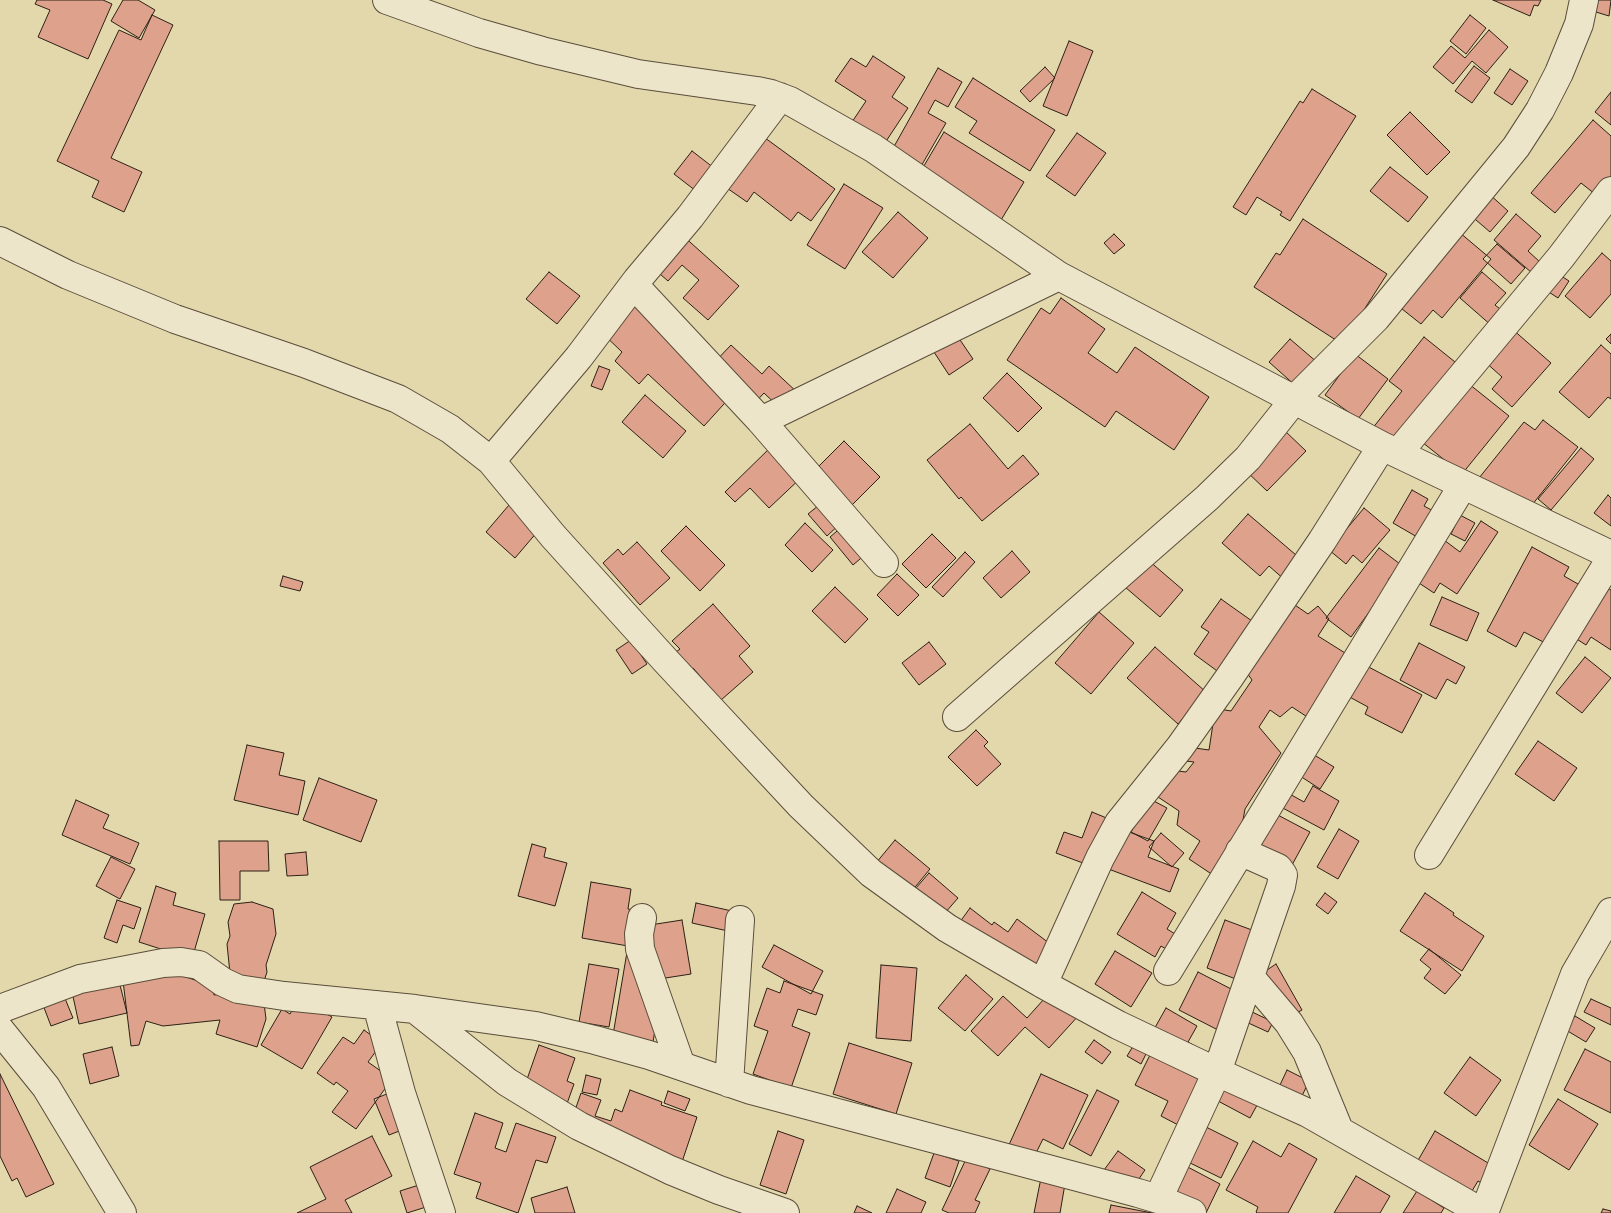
<!DOCTYPE html>
<style>
body{margin:0}
canvas{display:block;background:#e3d7ac}
</style>
<canvas width="1611" height="1213"></canvas>
<script>
const context = document.querySelector('canvas').getContext('2d');
context.lineJoin = 'round';
function paint(path, color) {
  context.fillStyle = color;
  context.fill(path, 'evenodd');
}
function shape(rows) {
  const path = new Path2D();
  for (const r of rows) {
    path.moveTo(r[0], r[1]);
    for (let i = 2; i < r.length; i += 2) path.lineTo(r[i], r[i + 1]);
  }
  return path;
}
function trace(path, color, width, dash) {
  context.strokeStyle = color;
  context.lineWidth = width;
  context.lineCap = dash ? 'butt' : 'round';
  context.setLineDash(dash || []);
  context.stroke(path);
}
const building = shape([
 [37,0,103,0,112,4,88,59,38,37,50,10,35,4,37,0],
 [123,0,138,0,155,10,139,38,111,21,123,0],
 [1493,0,1541,0,1538,6,1534,5,1530,16,1493,0],
 [1586,0,1611,0,1609,16,1583,8,1586,0],
 [152,15,173,25,111,158,142,172,124,212,92,197,99,181,57,161,119,30,141,40,152,15],
 [1470,15,1486,28,1466,54,1450,41,1470,15],
 [1489,30,1508,47,1486,73,1472,61,1453,84,1433,67,1451,46,1465,58,1489,30],
 [1069,41,1093,51,1067,116,1043,106,1069,41],
 [873,56,905,77,892,97,908,108,873,161,842,137,866,101,835,81,851,58,866,67,873,56],
 [1474,66,1490,78,1472,103,1455,91,1474,66],
 [1045,67,1055,78,1030,102,1020,91,1045,67],
 [938,68,962,82,948,107,935,100,928,113,946,123,916,175,887,159,938,68],
 [1510,69,1528,81,1512,105,1494,93,1510,69],
 [973,78,1055,130,1030,171,969,133,977,121,955,107,973,78],
 [1312,89,1356,116,1290,221,1280,215,1282,212,1257,197,1246,215,1233,207,1300,101,1303,103,1312,89],
 [1611,92,1611,125,1595,112,1611,92],
 [1410,112,1450,152,1427,175,1387,135,1410,112],
 [1593,120,1611,136,1611,176,1595,194,1581,183,1555,213,1531,193,1593,120],
 [944,132,1024,182,992,235,912,186,944,132],
 [1077,133,1106,153,1075,196,1046,176,1077,133],
 [761,135,835,189,811,221,798,212,791,221,754,192,747,202,724,186,761,135],
 [692,151,714,168,696,191,674,174,692,151],
 [1390,167,1428,197,1408,222,1370,191,1390,167],
 [844,184,883,208,845,269,807,245,844,184],
 [1488,193,1508,211,1490,232,1469,214,1488,193],
 [898,212,928,238,893,278,862,252,898,212],
 [1516,214,1541,236,1528,251,1541,263,1532,273,1494,240,1516,214],
 [1303,219,1387,274,1342,344,1254,287,1276,253,1280,255,1303,219],
 [1459,232,1491,259,1442,318,1433,310,1421,324,1397,305,1459,232],
 [681,234,739,286,708,320,683,298,699,280,682,265,668,281,652,267,681,234],
 [1114,234,1125,245,1114,254,1104,243,1114,234],
 [1497,244,1525,268,1511,284,1483,259,1497,244],
 [1602,253,1611,261,1611,294,1590,318,1565,296,1602,253],
 [1552,270,1569,281,1558,298,1541,287,1552,270],
 [549,272,580,296,557,324,526,299,549,272],
 [1482,272,1506,293,1495,305,1504,312,1492,326,1460,298,1482,272],
 [643,283,710,367,731,345,762,374,769,366,799,394,783,411,764,393,749,409,733,394,704,426,648,374,639,384,615,361,622,352,599,330,643,283],
 [1061,298,1105,329,1088,353,1117,373,1135,347,1209,397,1174,450,1116,411,1105,427,1007,360,1041,308,1050,314,1061,298],
 [1511,328,1551,363,1512,407,1492,389,1502,377,1483,360,1511,328],
 [956,334,973,359,949,375,932,349,956,334],
 [1611,334,1611,344,1606,339,1611,334],
 [1424,337,1460,366,1395,448,1372,429,1402,391,1389,381,1424,337],
 [1290,339,1318,363,1297,387,1269,362,1290,339],
 [1601,345,1611,354,1611,399,1608,397,1589,418,1559,392,1601,345],
 [1355,354,1388,379,1358,419,1325,395,1355,354],
 [599,366,610,370,602,390,591,386,599,366],
 [1007,373,1042,408,1018,432,983,398,1007,373],
 [1464,380,1509,416,1462,474,1417,438,1464,380],
 [645,395,686,431,663,458,622,422,645,395],
 [1543,420,1578,447,1532,505,1519,496,1513,504,1479,478,1524,422,1535,430,1543,420],
 [970,424,1008,469,1023,455,1039,474,982,521,961,497,959,499,927,460,970,424],
 [1284,430,1306,451,1267,491,1245,470,1284,430],
 [844,441,880,477,849,508,813,472,844,441],
 [774,444,804,475,769,508,750,488,735,502,725,492,774,444],
 [1581,448,1594,459,1551,510,1538,499,1581,448],
 [1412,490,1428,499,1424,506,1439,514,1424,541,1393,523,1412,490],
 [1608,495,1611,498,1611,526,1594,513,1608,495],
 [824,501,842,522,827,536,808,514,824,501],
 [509,505,538,531,515,558,486,532,509,505],
 [1364,508,1390,530,1362,563,1353,555,1346,564,1329,550,1364,508],
 [1248,514,1303,561,1286,581,1269,566,1260,576,1222,543,1248,514],
 [1460,515,1475,523,1465,541,1451,534,1460,515],
 [850,520,874,547,853,565,830,537,850,520],
 [1481,521,1498,532,1457,594,1440,583,1434,593,1416,581,1444,540,1460,552,1481,521],
 [805,523,833,550,812,572,785,545,805,523],
 [686,526,725,565,700,591,661,551,686,526],
 [932,534,956,558,926,588,902,564,932,534],
 [637,542,670,578,640,605,603,563,618,549,623,555,637,542],
 [1532,547,1569,567,1564,576,1585,588,1553,647,1524,632,1516,647,1487,631,1532,547],
 [1379,548,1400,564,1388,580,1398,589,1375,604,1351,637,1326,618,1379,548],
 [1012,551,1030,572,1001,598,983,578,1012,551],
 [965,552,975,562,943,597,932,587,965,552],
 [1148,560,1183,590,1160,617,1125,587,1148,560],
 [897,574,919,595,898,616,877,595,897,574],
 [283,576,303,582,300,591,280,586,283,576],
 [1605,586,1611,590,1611,650,1591,637,1586,645,1572,636,1605,586],
 [835,587,868,619,845,643,812,611,835,587],
 [1442,597,1479,613,1467,641,1430,625,1442,597],
 [1221,599,1259,626,1224,676,1194,654,1209,632,1201,627,1221,599],
 [1292,603,1308,614,1318,606,1329,619,1318,636,1353,658,1312,720,1292,707,1280,717,1270,710,1259,727,1281,753,1245,809,1241,831,1213,875,1189,859,1200,841,1177,825,1179,811,1152,793,1178,771,1186,772,1194,762,1186,761,1195,748,1209,750,1214,717,1219,709,1231,711,1252,680,1247,673,1292,603],
 [713,604,750,646,739,656,753,672,721,700,693,668,684,676,668,658,680,649,672,641,713,604],
 [1099,612,1134,643,1091,694,1055,663,1099,612],
 [631,640,647,664,632,674,616,650,631,640],
 [929,642,946,664,919,685,902,663,929,642],
 [1419,643,1465,667,1456,684,1447,679,1436,699,1400,680,1419,643],
 [1155,647,1206,692,1178,724,1127,678,1155,647],
 [1585,657,1611,678,1582,713,1556,693,1585,657],
 [1361,663,1422,695,1402,733,1365,714,1368,707,1344,694,1361,663],
 [976,730,988,742,984,746,1001,764,977,786,948,757,976,730],
 [1538,741,1577,768,1554,801,1515,774,1538,741],
 [247,745,284,753,279,775,305,781,298,815,234,800,247,745],
 [1311,753,1334,767,1320,789,1297,774,1311,753],
 [319,778,377,800,361,842,303,820,319,778],
 [1313,786,1339,801,1324,830,1279,806,1286,792,1304,802,1313,786],
 [1150,799,1167,808,1148,841,1131,832,1150,799],
 [76,800,109,815,103,828,139,843,130,864,62,835,76,800],
 [1092,812,1109,819,1091,866,1056,853,1064,832,1082,838,1092,812],
 [1274,813,1310,832,1292,865,1256,846,1274,813],
 [1118,828,1154,841,1148,857,1179,869,1170,892,1103,867,1118,828],
 [1339,829,1359,841,1338,879,1317,867,1339,829],
 [1161,833,1184,853,1172,867,1149,847,1161,833],
 [895,840,930,869,906,898,871,869,895,840],
 [219,841,268,841,269,871,240,871,240,900,220,900,219,841],
 [532,844,546,848,544,857,567,863,555,906,518,896,532,844],
 [306,852,308,875,287,876,285,854,306,852],
 [111,857,135,869,120,899,96,886,111,857],
 [929,873,958,898,938,921,909,896,929,873],
 [591,882,631,889,628,909,647,912,636,976,663,981,653,1042,613,1035,628,946,582,938,591,882],
 [156,886,176,893,173,905,205,914,192,959,139,942,156,886],
 [1142,892,1176,913,1167,929,1180,937,1171,952,1161,946,1155,957,1117,934,1142,892],
 [1325,893,1337,902,1328,914,1316,905,1325,893],
 [1425,893,1454,913,1453,915,1484,936,1462,971,1400,931,1425,893],
 [117,900,141,908,134,929,123,925,117,943,104,938,117,900],
 [252,902,273,909,276,934,266,965,267,972,262,987,266,1019,257,1047,216,1034,220,1020,163,1026,146,1021,139,1045,131,1046,123,981,180,975,213,986,214,995,232,993,227,944,230,936,228,922,234,904,252,902],
 [696,903,732,911,728,931,692,923,696,903],
 [970,908,992,925,994,922,1008,932,1017,919,1053,946,1038,967,1020,954,1010,968,952,933,970,908],
 [682,920,691,974,659,979,650,925,682,920],
 [1225,920,1260,933,1241,981,1207,968,1225,920],
 [774,945,823,971,811,994,762,967,774,945],
 [1429,949,1461,975,1445,994,1424,978,1431,969,1420,960,1429,949],
 [1115,951,1152,973,1131,1007,1095,984,1115,951],
 [589,964,619,969,609,1027,579,1022,589,964],
 [1276,964,1302,1010,1289,1017,1264,972,1276,964],
 [881,965,917,968,911,1041,876,1038,881,965],
 [1198,972,1237,992,1218,1030,1179,1010,1198,972],
 [966,975,993,999,965,1031,938,1008,966,975],
 [119,981,127,1013,79,1024,72,992,119,981],
 [784,981,823,995,816,1015,798,1009,792,1026,810,1033,791,1088,753,1074,768,1031,754,1026,767,988,780,993,784,981],
 [1053,989,1080,1014,1049,1048,1025,1027,998,1056,971,1031,1003,996,1027,1018,1053,989],
 [64,996,73,1018,51,1026,43,1005,64,996],
 [299,998,332,1017,302,1069,261,1045,282,1009,290,1014,299,998],
 [1591,999,1611,1008,1611,1025,1584,1012,1591,999],
 [1166,1008,1197,1026,1188,1042,1212,1056,1148,1040,1166,1008],
 [1248,1010,1273,1022,1268,1032,1244,1021,1248,1010],
 [1575,1016,1595,1028,1586,1042,1566,1030,1575,1016],
 [364,1030,382,1043,368,1062,392,1079,356,1129,332,1112,348,1091,336,1082,334,1085,317,1073,343,1037,354,1044,364,1030],
 [1094,1040,1111,1052,1102,1064,1085,1052,1094,1040],
 [849,1043,912,1063,896,1114,833,1094,849,1043],
 [1135,1043,1148,1050,1141,1064,1127,1056,1135,1043],
 [539,1045,575,1058,567,1081,574,1084,564,1112,518,1105,539,1045],
 [112,1047,119,1076,90,1084,83,1054,112,1047],
 [1585,1049,1611,1062,1611,1113,1564,1090,1585,1049],
 [1150,1055,1204,1082,1182,1127,1161,1116,1168,1101,1135,1085,1150,1055],
 [1470,1057,1501,1080,1476,1116,1444,1093,1470,1057],
 [1287,1070,1309,1081,1295,1111,1273,1100,1287,1070],
 [0,1074,54,1184,26,1197,17,1178,12,1181,0,1156,0,1074],
 [1041,1074,1088,1095,1063,1149,1043,1139,1033,1159,1008,1147,1041,1074],
 [586,1075,601,1079,597,1095,582,1092,586,1075],
 [1227,1081,1261,1098,1250,1118,1218,1101,1227,1081],
 [630,1090,662,1102,661,1105,697,1117,679,1171,572,1119,581,1093,601,1100,595,1116,611,1121,615,1109,622,1112,630,1090],
 [1097,1090,1119,1101,1091,1156,1069,1144,1097,1090],
 [668,1091,690,1099,685,1111,664,1103,668,1091],
 [392,1092,407,1128,389,1135,374,1099,392,1092],
 [1558,1099,1598,1124,1569,1170,1529,1145,1558,1099],
 [475,1113,503,1123,495,1148,506,1152,516,1123,556,1137,547,1163,536,1160,518,1213,476,1198,481,1183,454,1174,475,1113],
 [1204,1126,1238,1143,1221,1178,1186,1161,1204,1126],
 [778,1131,804,1140,786,1194,760,1185,778,1131],
 [1435,1131,1498,1169,1488,1187,1478,1181,1466,1201,1413,1169,1435,1131],
 [372,1136,392,1176,345,1200,352,1213,297,1213,326,1199,310,1167,372,1136],
 [1253,1141,1281,1157,1289,1143,1317,1159,1288,1213,1257,1213,1256,1212,1258,1207,1226,1190,1253,1141],
 [1118,1151,1145,1170,1132,1189,1104,1170,1118,1151],
 [934,1153,959,1161,950,1187,925,1178,934,1153],
 [967,1157,990,1169,975,1200,980,1202,975,1213,949,1213,942,1210,967,1157],
 [1182,1164,1220,1184,1206,1213,1178,1213,1161,1205,1182,1164],
 [1042,1173,1066,1178,1060,1213,1034,1213,1042,1173],
 [1356,1176,1390,1196,1380,1213,1334,1213,1356,1176],
 [419,1185,426,1207,407,1213,400,1191,419,1185],
 [567,1187,575,1213,535,1213,531,1198,567,1187],
 [897,1189,926,1202,921,1213,886,1213,897,1189],
 [1417,1191,1444,1208,1441,1213,1403,1213,1417,1191],
 [1111,1205,1152,1213,1109,1213,1111,1205],
 [857,1206,872,1213,854,1213,857,1206],
 [1603,1209,1611,1211,1611,1213,1601,1213,1603,1209]
]);
paint(building, '#dea18b');
trace(building, '#2d2115', 1);
const minor = shape([
 [387,0,479,33,542,51,638,74,757,91,771,94,790,101,873,148,1059,276,1382,446,1611,555],
 [0,241,68,275,175,319,304,363,398,399,450,429,491,461,553,536,666,661,801,806,871,873,947,928,1043,984,1118,1025,1217,1072,1308,1113,1483,1213],
 [634,285,761,421,884,563],
 [761,421,1059,276],
 [1398,453,1561,257,1611,191],
 [491,461,579,357,637,280,690,217,780,97],
 [957,717,1207,498,1248,458,1294,400,1376,318,1516,147,1540,110,1559,73,1579,24,1584,0],
 [1429,855,1611,558],
 [642,918,639,934,640,949,681,1066],
 [1168,971,1463,485],
 [1251,978,1289,1023,1307,1052,1339,1130],
 [1043,984,1100,858,1119,823,1180,747,1229,678,1322,541,1382,446],
 [377,1005,401,1093,441,1213],
 [0,1009,80,979,163,963,181,962,199,965,223,982,238,989,284,996,415,1009,536,1026,595,1040,649,1055,751,1090,1138,1193,1158,1199,1192,1213],
 [415,1009,507,1082,579,1126,670,1170,719,1190,785,1213],
 [0,1030,46,1087,122,1213],
 [729,1083,740,920],
 [1158,1199,1217,1072,1281,886,1283,875,1278,868,1240,851],
 [1484,1213,1575,974,1611,912]
]);
trace(minor, '#5a4e3b', 30);
trace(minor, '#ede5c9', 28);
</script>
